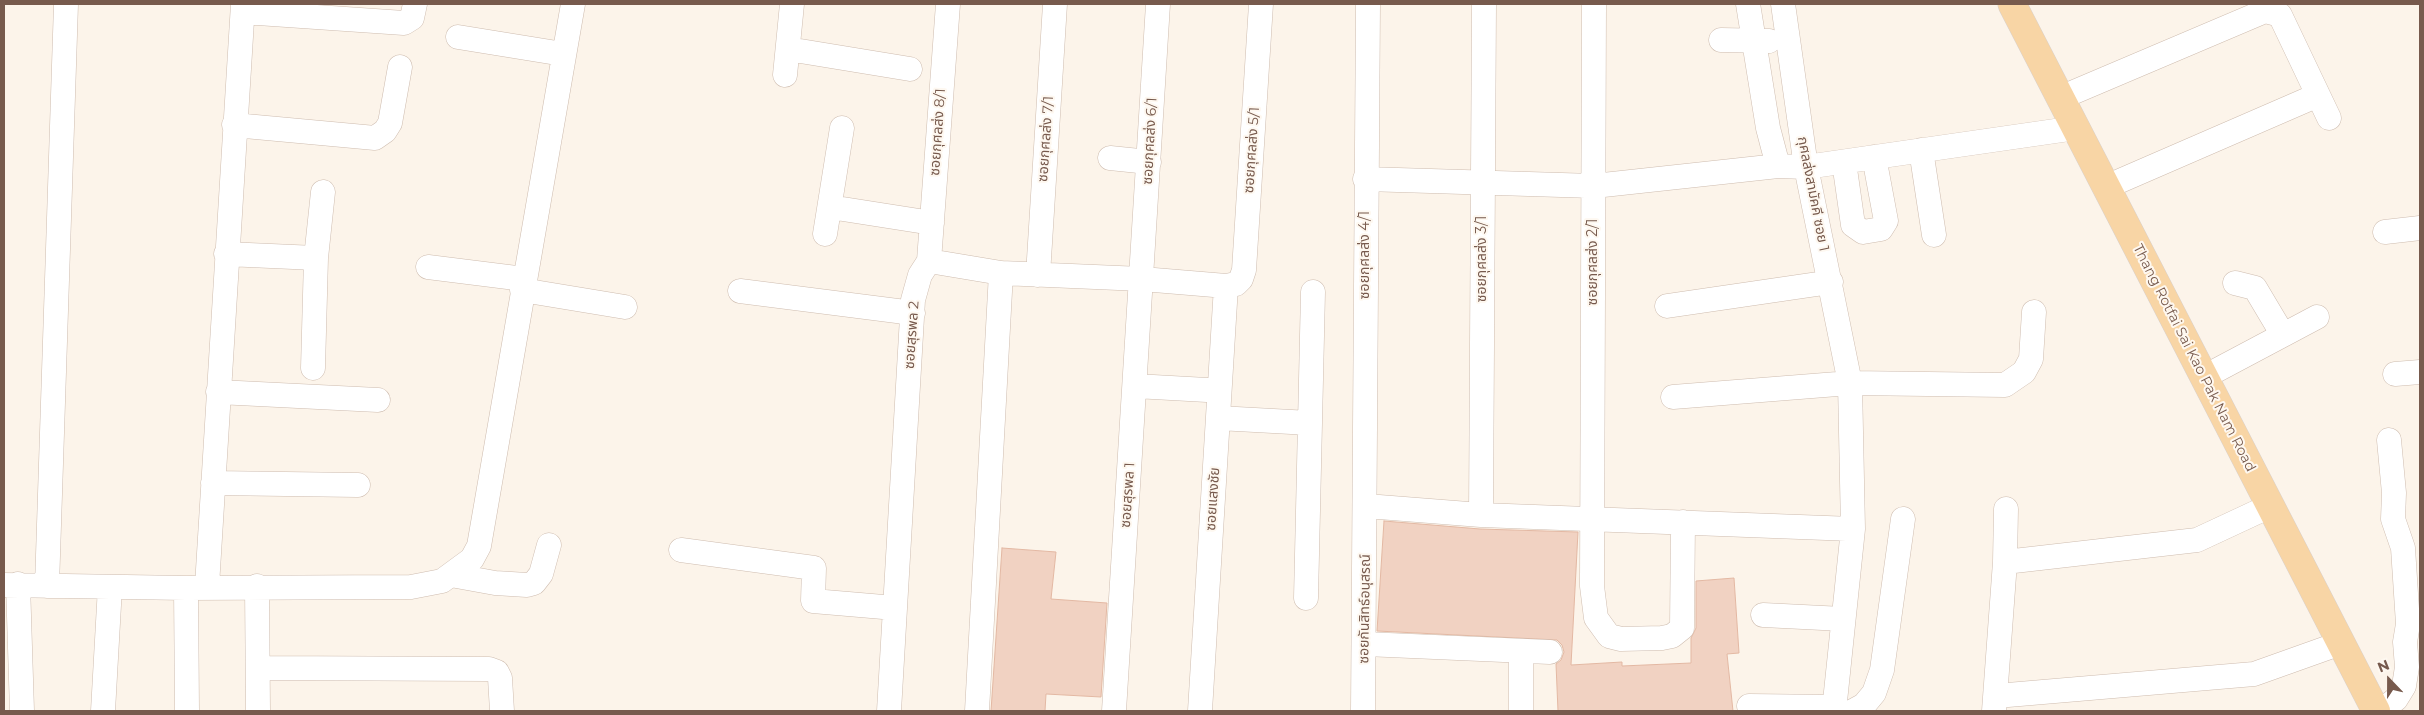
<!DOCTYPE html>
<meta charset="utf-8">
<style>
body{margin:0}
#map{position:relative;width:2424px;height:715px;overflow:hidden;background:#fcf4ea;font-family:Montserrat,sans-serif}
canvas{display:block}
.frame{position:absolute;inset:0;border:5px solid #775a4d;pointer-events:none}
.north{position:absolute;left:2364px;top:655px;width:50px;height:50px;-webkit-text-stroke:4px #fef8f0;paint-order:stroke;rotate:338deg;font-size:14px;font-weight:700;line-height:20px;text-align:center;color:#775a4d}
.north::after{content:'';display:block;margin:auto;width:18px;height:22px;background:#775a4d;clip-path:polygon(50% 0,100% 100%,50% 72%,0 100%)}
</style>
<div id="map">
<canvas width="2424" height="715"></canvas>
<div class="frame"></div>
<div class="north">N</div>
</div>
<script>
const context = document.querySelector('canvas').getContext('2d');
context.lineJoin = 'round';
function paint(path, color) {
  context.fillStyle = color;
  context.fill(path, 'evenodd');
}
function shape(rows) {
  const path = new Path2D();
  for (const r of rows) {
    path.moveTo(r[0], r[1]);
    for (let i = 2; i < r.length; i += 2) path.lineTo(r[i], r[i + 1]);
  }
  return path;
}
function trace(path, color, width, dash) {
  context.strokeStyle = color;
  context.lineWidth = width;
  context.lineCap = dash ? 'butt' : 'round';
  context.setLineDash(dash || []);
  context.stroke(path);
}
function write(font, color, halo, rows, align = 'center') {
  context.font = font + ' Montserrat,"Noto Sans Thai",sans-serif';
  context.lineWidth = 4;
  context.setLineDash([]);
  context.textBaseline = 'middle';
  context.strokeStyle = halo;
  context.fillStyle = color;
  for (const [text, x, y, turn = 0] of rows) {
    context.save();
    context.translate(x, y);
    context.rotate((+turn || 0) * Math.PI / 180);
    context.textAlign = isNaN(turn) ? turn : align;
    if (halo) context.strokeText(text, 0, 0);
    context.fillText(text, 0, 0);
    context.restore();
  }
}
const building = shape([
 [1384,521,1480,529,1578,532,1571,665,1622,662,1622,666,1691,663,1691,638,1696,628,1696,581,1734,578,1739,653,1727,654,1733,711,1558,711,1556,664,1561,660,1564,652,1562,645,1557,640,1377,631,1384,521],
 [1002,548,1056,552,1051,599,1107,603,1101,697,1046,694,1045,711,991,711,1002,548]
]);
paint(building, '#f1d2c2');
trace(building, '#e3b8a3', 1);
const minor = shape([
 [1594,4,1592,586,1596,618,1609,636,1621,639,1662,638,1672,636,1682,628,1683,522],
 [1748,4,1768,128,1778,166],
 [1783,4,1806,167,1850,383,1853,529,1834,711],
 [243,12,404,23,412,18,415,4],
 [458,37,563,54],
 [1721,40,1769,41],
 [788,49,910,69],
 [785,75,792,4],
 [2060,98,2265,11,2280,15,2329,118],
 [234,125,375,138,385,131,390,123,400,67],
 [1921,150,1934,235],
 [1110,158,1149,162],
 [1844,162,1853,225,1863,232,1881,229,1886,221,1874,157],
 [1365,179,1594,186,1778,166,1806,167,2076,128],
 [2106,187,2318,95],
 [830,207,932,223],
 [2385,232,2420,228],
 [825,234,842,128],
 [226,254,316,258],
 [929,261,948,4],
 [428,267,524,279],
 [1038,275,1055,4],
 [2235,283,2255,288,2283,335],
 [522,290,625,307],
 [740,291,913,313],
 [1667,306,1831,282],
 [313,368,316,258,323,192],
 [2395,374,2420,372],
 [2204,377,2317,317],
 [1135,386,1207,390],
 [218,392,378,400],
 [1673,397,1850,383,2005,385,2024,372,2031,359,2034,312],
 [1218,418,1310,423,1306,598],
 [1310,423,1313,292],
 [213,483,358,485],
 [1366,506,1481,515,1853,529],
 [1481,515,1484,4],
 [681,550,814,568,813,601,895,608],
 [2005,562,2197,540,2270,506],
 [451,575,495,583,527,585,534,583,541,574,549,545],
 [18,584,22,711],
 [4,585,186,588,411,587,442,581,472,559,479,546,573,4],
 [47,586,66,4],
 [207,586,243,4],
 [257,586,258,711],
 [186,588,187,711],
 [1763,615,1843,619],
 [1365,644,1550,652],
 [1521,651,1521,711],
 [258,668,489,669,497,672,500,678,502,711],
 [1996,696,2254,674,2341,643],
 [1749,706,1834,707],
 [103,711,110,587],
 [889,711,913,300,920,275,929,261,1001,273,1142,279,1226,286,1236,284,1241,279,1244,270,1261,4],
 [977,711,1001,273],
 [1114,711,1158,4],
 [1200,711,1226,286],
 [1363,711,1368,4],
 [1853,711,1864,705,1874,693,1882,670,1903,519],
 [1994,711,2005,562,2006,509],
 [2381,711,2396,699,2404,686,2407,667,2405,642,2408,624,2403,548,2393,519,2394,493,2389,440]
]);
const major = shape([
 [2012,4,2376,711]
]);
trace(minor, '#cebcaf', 25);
trace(major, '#d9d1cd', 29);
trace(minor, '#fff', 24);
trace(major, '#f8d5a5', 28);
write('14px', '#775a4d', '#fef8f0', [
 ["ซอยกุศลส่ง 8/1",938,132,-86],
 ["ซอยกุศลส่ง 7/1",1046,139,-86],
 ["ซอยกุศลส่ง 6/1",1150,141,-87],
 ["ซอยกุศลส่ง 5/1",1252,150,-86],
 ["กุศลส่งสามัคคี ซอย 1",1813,194,79],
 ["ซอยกุศลส่ง 4/1",1365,255,-90],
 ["ซอยกุศลส่ง 3/1",1482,259,-90],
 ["ซอยกุศลส่ง 2/1",1593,262,-90],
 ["ซอยสุรพล 2",912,335,-86],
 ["Thang Rotfai Sai Kao Pak Nam Road",2194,358,63],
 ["ซอยสุรพล 1",1128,495,-86],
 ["ซอยแสงชัย",1213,499,-86],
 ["ซอยกันสิทธ์อนุสรณ์",1365,609,-89]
]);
</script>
